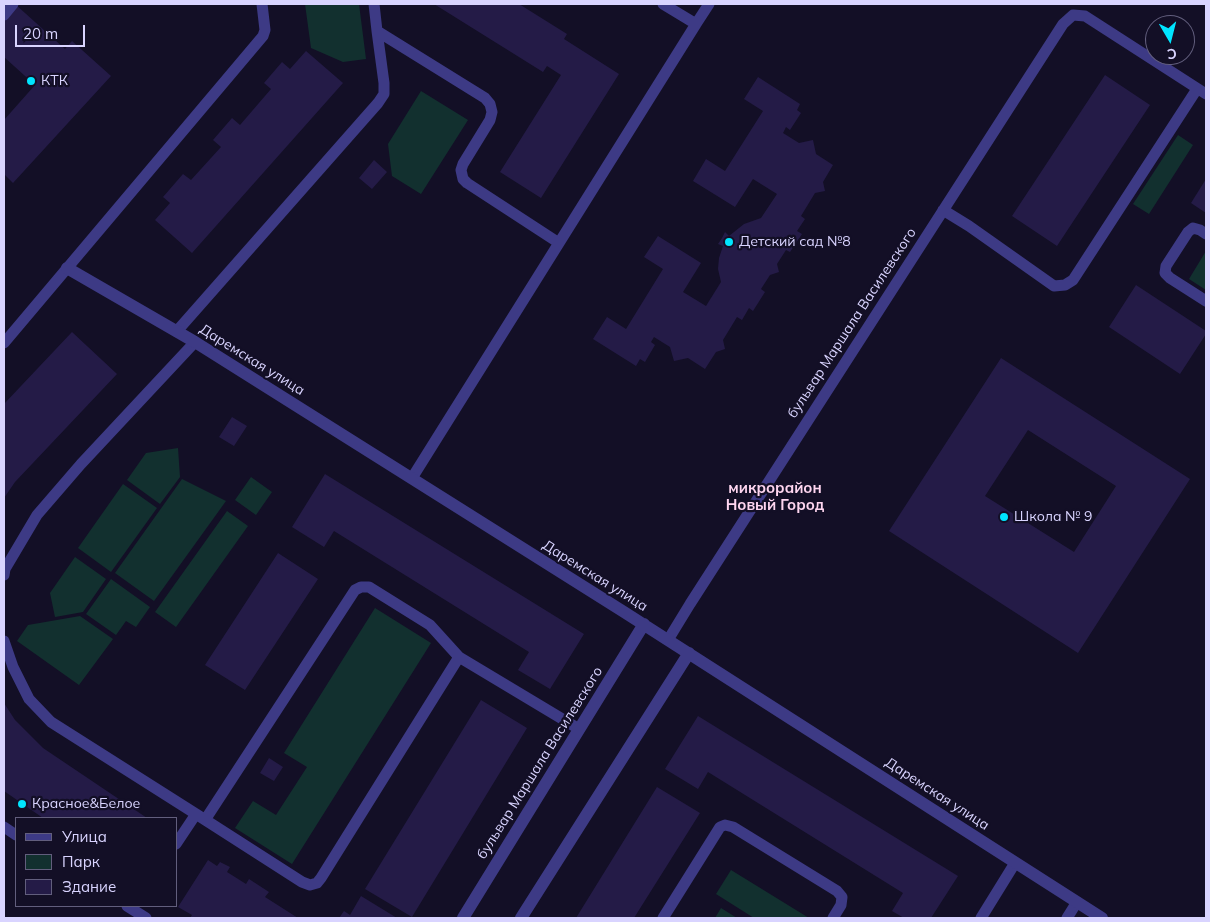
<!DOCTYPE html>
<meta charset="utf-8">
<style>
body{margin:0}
#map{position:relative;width:1210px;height:922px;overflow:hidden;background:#130f26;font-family:Mulish,sans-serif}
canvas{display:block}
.frame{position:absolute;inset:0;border:5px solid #d9d4ff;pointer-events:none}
.legend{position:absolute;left:15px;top:817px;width:162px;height:90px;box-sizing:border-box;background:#130f26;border:1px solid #625e7d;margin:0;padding:6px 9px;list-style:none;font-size:15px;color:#d9d4ff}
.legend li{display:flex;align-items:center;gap:10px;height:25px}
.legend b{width:25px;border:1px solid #625e7d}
.north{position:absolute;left:1145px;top:15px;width:50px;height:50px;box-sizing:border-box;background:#130f26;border:1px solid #625e7d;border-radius:50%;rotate:172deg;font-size:14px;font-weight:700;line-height:20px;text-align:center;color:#d9d4ff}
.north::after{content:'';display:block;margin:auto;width:18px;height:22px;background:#00e5ff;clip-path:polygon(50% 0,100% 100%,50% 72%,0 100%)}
.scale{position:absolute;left:15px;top:25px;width:70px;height:22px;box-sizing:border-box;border:2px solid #d9d4ff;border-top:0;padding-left:6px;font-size:15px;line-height:18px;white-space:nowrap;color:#d9d4ff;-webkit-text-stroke:4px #130f26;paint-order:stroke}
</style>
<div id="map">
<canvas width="1210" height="922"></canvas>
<div class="frame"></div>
<ul class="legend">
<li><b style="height:6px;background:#3d3a85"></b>Улица</li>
<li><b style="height:14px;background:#12302f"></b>Парк</li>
<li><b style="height:14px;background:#241b47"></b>Здание</li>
</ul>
<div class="north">С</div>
<div class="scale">20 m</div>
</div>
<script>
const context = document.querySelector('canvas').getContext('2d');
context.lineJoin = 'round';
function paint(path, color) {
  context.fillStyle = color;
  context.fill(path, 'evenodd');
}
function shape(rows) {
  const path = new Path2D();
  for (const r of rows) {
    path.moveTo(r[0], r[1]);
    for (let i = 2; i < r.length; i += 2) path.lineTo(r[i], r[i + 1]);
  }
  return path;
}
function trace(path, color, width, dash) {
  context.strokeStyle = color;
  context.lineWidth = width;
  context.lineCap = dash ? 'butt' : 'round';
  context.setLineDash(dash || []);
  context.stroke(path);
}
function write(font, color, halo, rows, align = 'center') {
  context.font = font + ' Mulish,sans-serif';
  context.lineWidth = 4.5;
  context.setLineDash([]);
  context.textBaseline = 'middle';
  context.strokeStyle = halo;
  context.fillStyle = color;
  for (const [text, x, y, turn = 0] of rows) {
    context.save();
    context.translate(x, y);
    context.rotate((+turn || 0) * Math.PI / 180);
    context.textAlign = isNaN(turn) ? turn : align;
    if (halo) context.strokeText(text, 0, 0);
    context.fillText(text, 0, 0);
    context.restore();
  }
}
paint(shape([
 [305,4,359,4,366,59,343,62,311,48],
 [421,91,468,120,421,194,392,176,388,144],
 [1178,135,1193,145,1149,214,1133,204],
 [1206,251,1206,290,1189,279],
 [178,448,180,477,160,504,127,480,146,453],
 [251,477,272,492,256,515,235,500],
 [182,479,226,501,154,601,115,573],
 [123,484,157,508,111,572,78,548],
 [227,511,248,526,176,627,155,612],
 [75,557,106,579,83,612,55,617,50,593],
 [111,579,150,607,136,627,126,621,116,635,86,614],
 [375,608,431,643,292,864,235,828,253,801,276,815,307,767,284,753],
 [80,616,113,639,79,685,17,641,28,625],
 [731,870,809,918,754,918,716,894],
 [721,908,737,918,715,918]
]), '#12302f');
paint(shape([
 [4,4,15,4,65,49,72,41,111,76,13,183,4,174,4,120,35,85,4,57],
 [434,4,519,4,567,34,564,39,619,74,541,198,500,172,561,75,547,66,543,72],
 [306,51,343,83,192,253,155,220,170,203,163,197,183,174,191,180,221,147,213,140,232,118,240,125,271,89,264,83,282,62,290,69],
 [1105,75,1150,105,1057,246,1012,216],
 [758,77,800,104,797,110,801,113,790,130,786,127,783,133,799,143,813,140,816,154,833,165,823,182,825,191,815,193,801,216,805,219,797,231,802,234,790,252,786,250,777,264,779,272,770,275,761,289,765,292,753,311,749,308,742,320,737,317,723,340,725,349,716,352,705,369,688,358,674,361,670,347,654,337,651,342,655,345,645,362,640,359,636,366,593,339,607,317,626,329,663,269,644,257,658,236,701,263,683,292,706,306,721,282,718,269,719,258,723,246,718,244,722,238,725,232,729,236,744,224,761,218,777,194,753,179,735,207,693,181,706,159,725,171,763,111,744,99],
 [374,160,387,172,372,189,359,178],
 [1206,179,1206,213,1191,203],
 [1136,285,1206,331,1206,334,1180,374,1109,327],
 [72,332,117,374,15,482,4,498,4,404],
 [1001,358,1190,479,1078,653,889,531],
 [1028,430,1116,486,1074,552,985,496],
 [232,417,247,426,234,446,219,437],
 [325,474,584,634,550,689,518,670,529,652,334,531,324,547,292,527],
 [278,553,318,579,245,690,205,665],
 [481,700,527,728,412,917,365,889],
 [4,703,15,720,43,748,147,818,43,818,4,791],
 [698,716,958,876,931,918,904,918,892,911,903,893,708,772,698,789,665,769],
 [269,758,283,767,274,781,260,773],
 [657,787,700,813,634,918,576,918],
 [208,860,217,866,220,862,230,867,227,872,246,884,249,879,269,892,265,897,298,918,190,918,192,915,178,907],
 [361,896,397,918,339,918,344,911,350,915]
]), '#241b47');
trace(shape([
 [374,4,377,31,485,98,490,104,492,112,490,120,463,164,461,170,463,179,467,183,559,243],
 [663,4,696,24,709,4],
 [4,15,13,4],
 [943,210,969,226,1054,286,1065,285,1073,280,1197,89],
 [1206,234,1200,230,1193,228,1188,232,1166,266,1165,273,1170,278,1206,301],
 [177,331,378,103,384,94,384,83,377,31],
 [4,343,263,36,265,30,262,4],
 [412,478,696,24],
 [4,575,5,569,37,515,81,464,195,342],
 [668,640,690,604,1063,24,1073,15,1085,16,1206,94],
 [4,641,13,667,29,699,51,722,196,814,176,844],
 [196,814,302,882,310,885,317,883,321,878,459,657,579,729],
 [205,820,355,590,361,587,369,587,430,625,459,657],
 [4,827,16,835],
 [127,906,146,918],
 [663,918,720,827,725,825,733,827,837,891,842,897,841,905,833,918],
 [981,918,1015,863],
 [1067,918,1077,902]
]), '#3d3a85', 11);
trace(shape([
 [67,268,195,342,624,612,1102,918],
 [463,918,644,624],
 [521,918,689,653]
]), '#3d3a85', 12);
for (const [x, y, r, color] of [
 [31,81,5,"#00e5ff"],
 [729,242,5,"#00e5ff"],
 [1004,517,5,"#00e5ff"],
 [22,804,5,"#00e5ff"]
]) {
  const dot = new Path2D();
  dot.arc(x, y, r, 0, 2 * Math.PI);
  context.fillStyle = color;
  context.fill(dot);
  trace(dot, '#130f26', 2);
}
write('14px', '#d9d4ff', '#130f26', [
 ["КТК",41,81],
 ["Детский сад №8",739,242],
 ["Школа № 9",1014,517],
 ["Красное&Белое",32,804]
], 'left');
write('14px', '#d9d4ff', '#130f26', [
 ["бульвар Маршала Василевского",852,323,-57],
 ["Даремская улица",252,360,32],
 ["Даремская улица",595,576,32],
 ["бульвар Маршала Василевского",540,763,-58],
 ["Даремская улица",937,794,33]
]);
write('bold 15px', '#ffd6f0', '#130f26', [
 ["микрорайон",775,488],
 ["Новый Город",775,505]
]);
</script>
